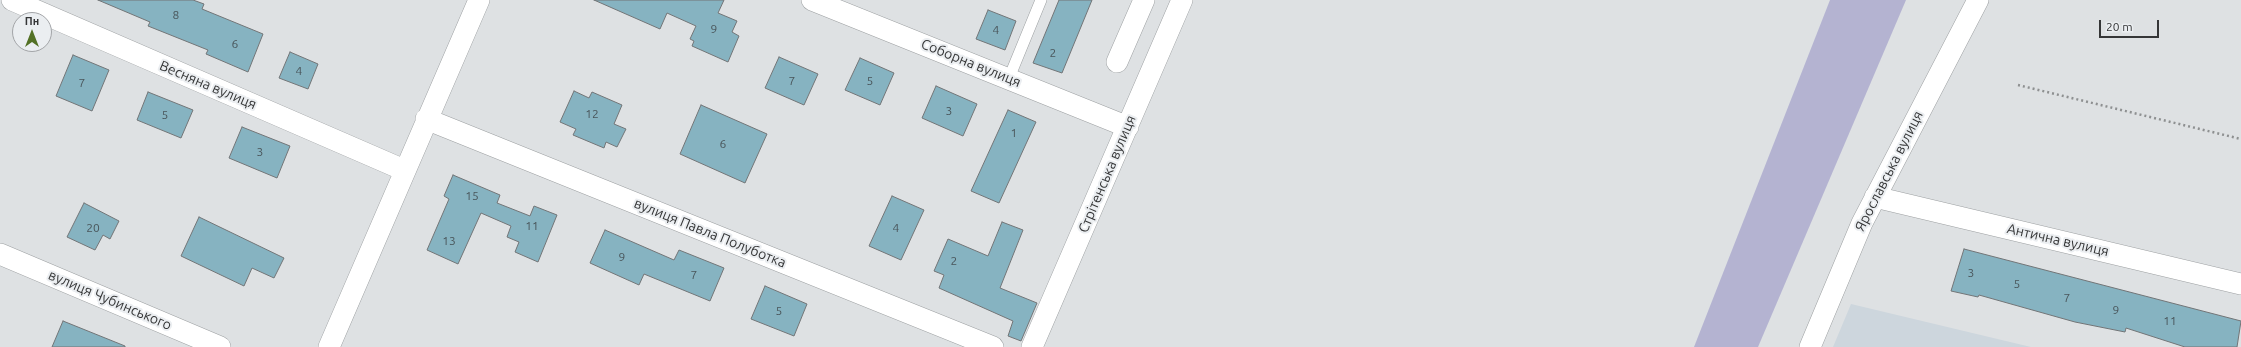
<!DOCTYPE html>
<meta charset="utf-8">
<style>
body{margin:0}
#map{position:relative;width:2241px;height:347px;overflow:hidden;background:#dee1e3;font-family:Ubuntu,sans-serif}
canvas{display:block}
.north{position:absolute;left:12px;top:12px;width:40px;height:40px;box-sizing:border-box;background:#ebeef1;border:1px solid #a2a4a7;border-radius:50%;rotate:0deg;font-size:11px;font-weight:700;line-height:16px;text-align:center;color:#353637}
.north::after{content:'';display:block;margin:auto;width:14px;height:18px;background:#537126;clip-path:polygon(50% 0,100% 100%,50% 72%,0 100%)}
.scale{position:absolute;left:2099px;top:20px;width:60px;height:18px;box-sizing:border-box;border:2px solid #353637;border-top:0;padding-left:5px;font-size:12px;line-height:14px;white-space:nowrap;color:#353637;-webkit-text-stroke:3px #ebeef1;paint-order:stroke}
</style>
<div id="map">
<canvas width="2241" height="347"></canvas>
<div class="north">Пн</div>
<div class="scale">20 m</div>
</div>
<script>
const context = document.querySelector('canvas').getContext('2d');
context.lineJoin = 'round';
function paint(path, color) {
  context.fillStyle = color;
  context.fill(path, 'evenodd');
}
function shape(rows) {
  const path = new Path2D();
  for (const r of rows) {
    path.moveTo(r[0], r[1]);
    for (let i = 2; i < r.length; i += 2) path.lineTo(r[i], r[i + 1]);
  }
  return path;
}
function trace(path, color, width, dash) {
  context.strokeStyle = color;
  context.lineWidth = width;
  context.lineCap = dash ? 'butt' : 'round';
  context.setLineDash(dash || []);
  context.stroke(path);
}
function write(font, color, halo, rows, align = 'center') {
  context.font = font + ' Ubuntu,sans-serif';
  context.lineWidth = 4;
  context.setLineDash([]);
  context.textBaseline = 'middle';
  context.strokeStyle = halo;
  context.fillStyle = color;
  for (const [text, x, y, turn = 0] of rows) {
    context.save();
    context.translate(x, y);
    context.rotate((+turn || 0) * Math.PI / 180);
    context.textAlign = isNaN(turn) ? turn : align;
    if (halo) context.strokeText(text, 0, 0);
    context.fillText(text, 0, 0);
    context.restore();
  }
}
paint(shape([
 [1851,304,2031,347,1833,347]
]), '#cdd6dd');
paint(shape([
 [1830,0,1906,0,1758,347,1694,347]
]), '#b4b3d1');
const building = shape([
 [98,0,193,0,204,4,202,9,263,34,248,72,206,54,208,50,148,26,150,22,98,0],
 [594,0,724,0,718,13,737,21,732,32,739,36,728,62,692,46,694,41,690,39,696,26,667,13,660,29,594,0],
 [1059,0,1092,0,1062,73,1033,63,1059,0],
 [988,10,1016,21,1005,50,976,39,988,10],
 [290,52,318,64,308,89,279,78,290,52],
 [73,55,109,70,92,111,56,96,73,55],
 [779,57,818,74,804,105,765,88,779,57],
 [860,58,894,73,880,105,845,90,860,58],
 [936,86,977,104,963,136,922,118,936,86],
 [574,91,589,98,592,92,622,105,614,124,626,129,617,147,606,142,604,148,573,135,576,129,560,122,574,91],
 [148,92,193,110,181,138,137,120,148,92],
 [701,105,767,134,745,183,680,154,701,105],
 [1008,110,1036,122,999,203,971,191,1008,110],
 [242,127,290,146,277,178,229,158,242,127],
 [453,175,500,195,497,203,530,216,534,206,557,215,538,262,515,252,519,242,507,237,511,226,481,213,458,264,427,250,449,199,444,196,453,175],
 [892,196,924,210,901,260,869,246,892,196],
 [84,203,119,221,110,239,103,235,95,250,67,237,84,203],
 [199,217,284,258,274,278,252,268,244,286,181,256,199,217],
 [1002,222,1023,230,1000,288,1037,303,1021,341,1008,336,1013,321,939,288,944,275,934,271,948,239,988,256,1002,222],
 [605,230,674,260,679,250,724,268,710,301,644,274,639,285,590,263,605,230],
 [1964,249,2241,321,2237,347,2185,347,2126,328,2125,332,2075,322,1979,295,1978,297,1951,291,1964,249],
 [765,286,807,304,794,336,751,319,765,286],
 [63,321,125,346,125,347,52,347,63,321]
]);
paint(building, '#86b3c1');
trace(building, '#727577', 1);
const service = shape([
 [1009,78,1041,0]
]);
const minor = shape([
 [12,0,404,170],
 [812,0,1128,127],
 [1117,62,1144,0],
 [426,119,993,347],
 [1875,197,2241,284],
 [0,254,220,347],
 [329,347,479,0],
 [1032,347,1182,0],
 [1810,347,1862,223,1978,0]
]);
trace(service, '#9da0a2', 12);
trace(minor, '#9da0a2', 22);
trace(shape([
 [2018,85,2241,139]
]), '#8e9091', 2.5, [2, 3]);
trace(service, '#fff', 11);
trace(minor, '#fff', 21);
write('12px', '#49555a', null, [
 ["8",176,15],
 ["9",714,29],
 ["4",996,30],
 ["6",235,44],
 ["2",1053,53],
 ["4",299,71],
 ["7",792,81],
 ["5",870,81],
 ["7",82,83],
 ["3",949,111],
 ["12",592,114],
 ["5",165,115],
 ["1",1014,133],
 ["6",723,144],
 ["3",260,152],
 ["15",472,196],
 ["11",532,226],
 ["20",93,228],
 ["4",896,228],
 ["13",449,241],
 ["9",622,257],
 ["2",954,261],
 ["3",1971,273],
 ["7",694,275],
 ["5",2017,284],
 ["7",2067,298],
 ["9",2116,310],
 ["5",779,311],
 ["11",2170,321]
]);
write('14px', '#353637', '#ebeef1', [
 ["Соборна вулиця",971,63,22],
 ["Весняна вулиця",208,85,23],
 ["Ярославська вулиця",1889,171,-63],
 ["Стрітенська вулиця",1107,174,-67],
 ["вулиця Павла Полуботка",710,233,22],
 ["Антична вулиця",2058,240,13],
 ["вулиця Чубинського",110,300,23]
]);
</script>
